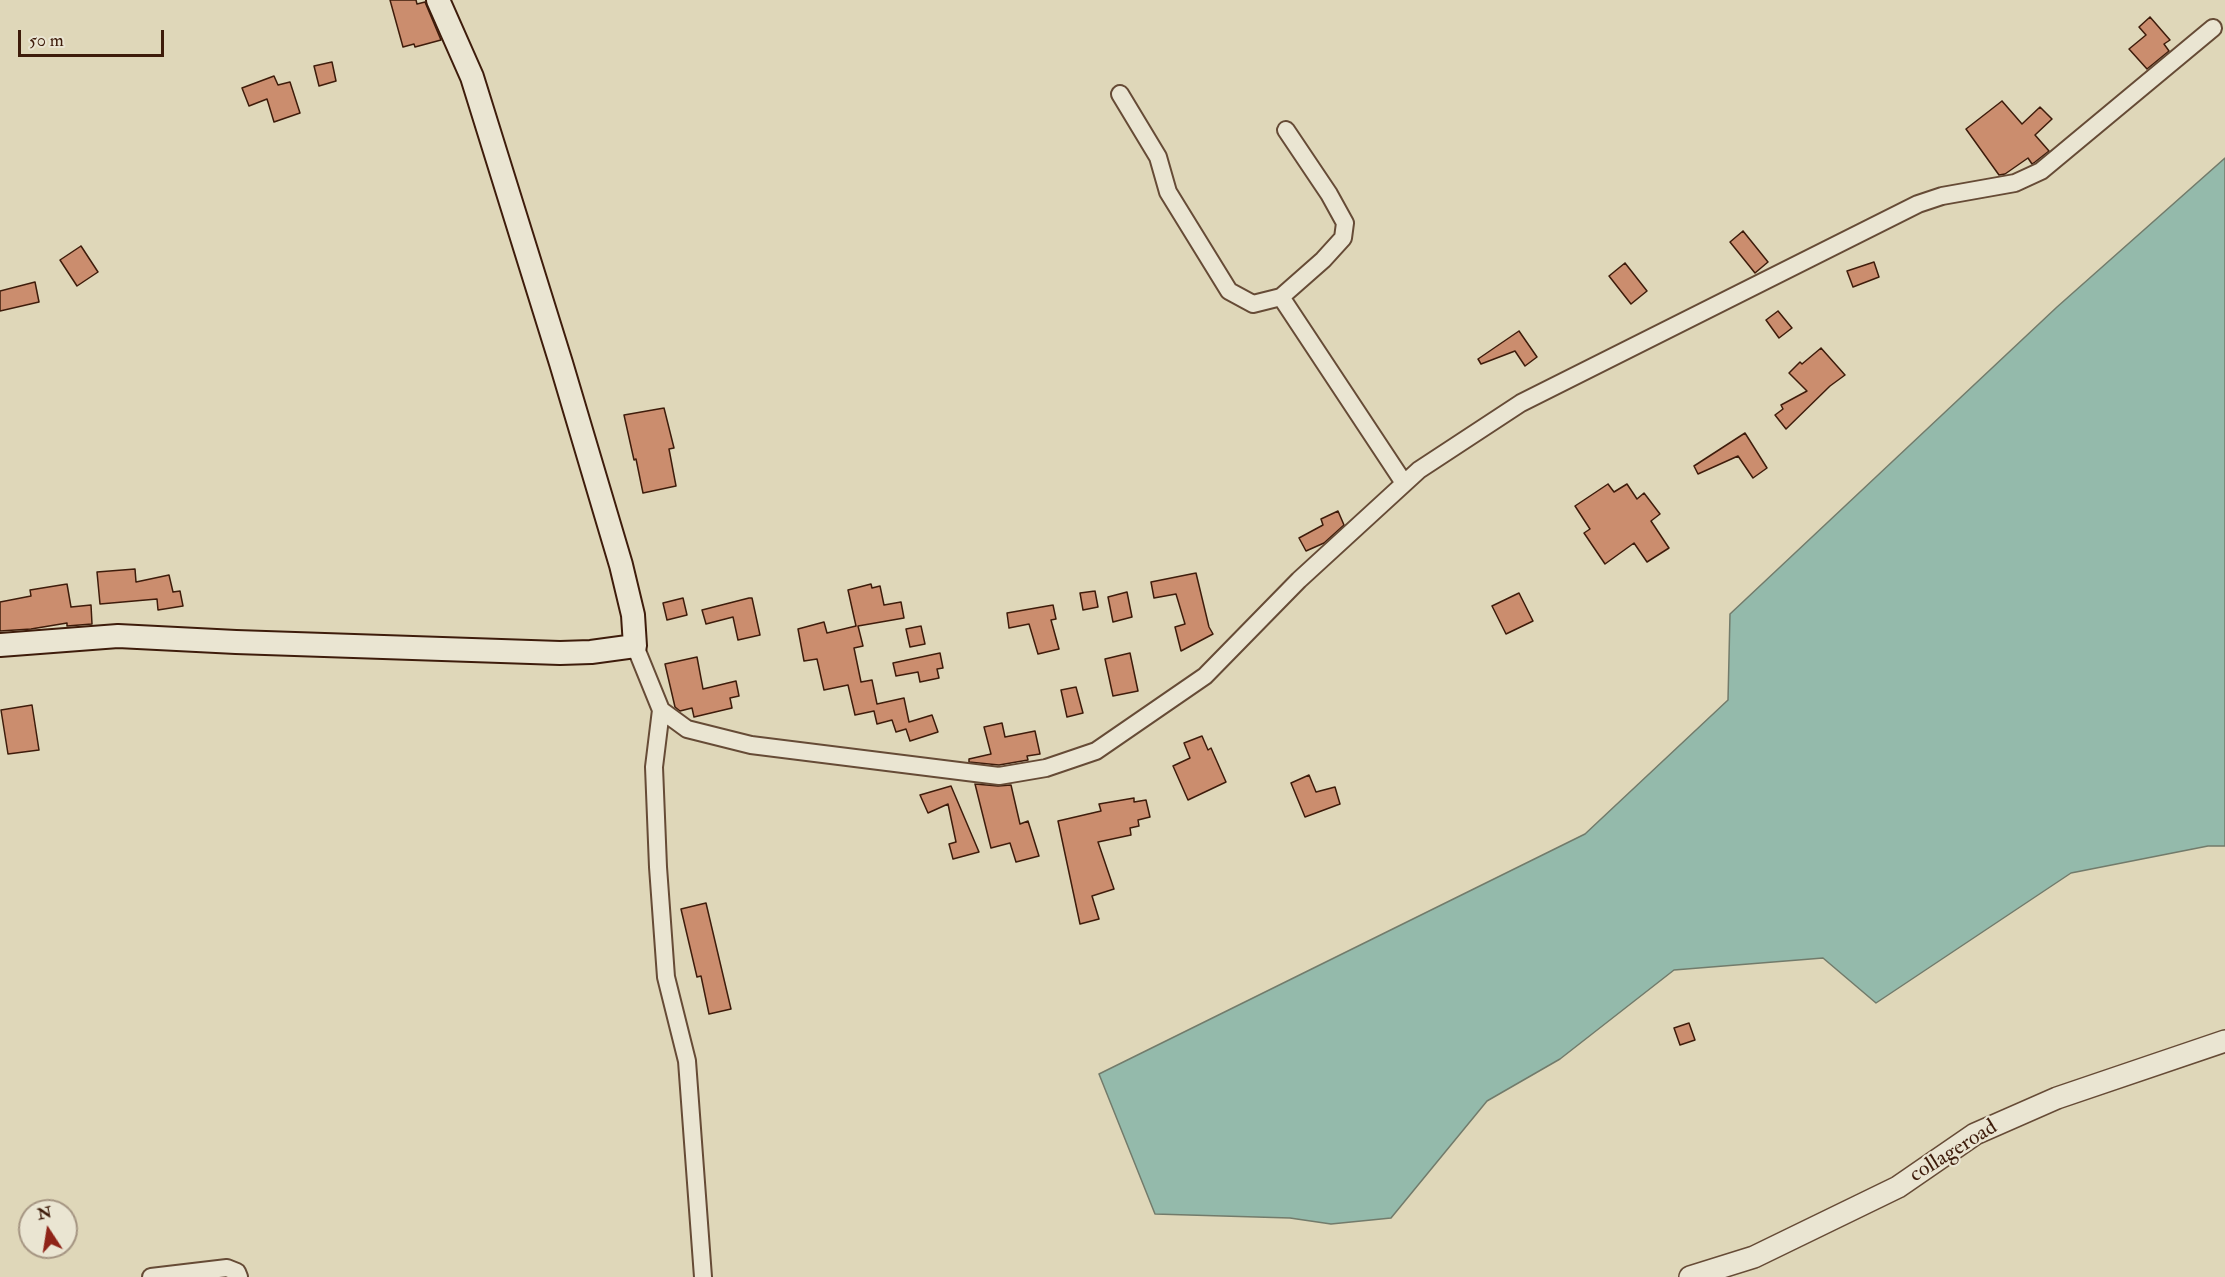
<!DOCTYPE html>
<html>
<head>
<meta charset="utf-8">
<style>
	body { margin:0 }
	#map { position:relative; width:2225px; height:1277px; overflow:hidden; background:#dfd7b9; font-family:"IM FELL Double Pica",serif }
	canvas { display:block }
	.north { position:absolute; left:18px; top:1199px; width:60px; height:60px; box-sizing:border-box; background:#eae5d2; border:2px solid #a59582; border-radius:50%; rotate:348deg; font-size:16px; font-weight:700; line-height:24px; text-align:center; color:#3e1c0b }
	.north::after { content:''; display:block; margin:auto; width:21px; height:27px; background:#8f2418; clip-path:polygon(50% 0,100% 100%,50% 72%,0 100%) }
	.scale { position:absolute; left:18px; top:30px; width:146px; height:27px; box-sizing:border-box; border:3px solid #3e1c0b; border-top:0; padding-left:8px; font-size:18px; line-height:21px; white-space:nowrap; color:#3e1c0b; -webkit-text-stroke:4px #eae5d2; paint-order:stroke }
</style>
</head>
<body>
<div id="map">
<canvas width="2225" height="1277"></canvas>
<div class="north">N</div>
<div class="scale">50 m</div>
</div>
<script>
const c = document.querySelector('canvas').getContext('2d');
c.lineJoin = 'round';
function fillPath(path, color) {
  c.fillStyle = color;
  c.fill(path, 'evenodd');
}
function toPath(rows) {
  const path = new Path2D();
  for (const r of rows) {
    path.moveTo(r[0], r[1]);
    for (let i = 2; i < r.length; i += 2) path.lineTo(r[i], r[i + 1]);
  }
  return path;
}
function trace(path, color, width, dash) {
  c.strokeStyle = color;
  c.lineWidth = width;
  c.lineCap = dash ? 'butt' : 'round';
  c.setLineDash(dash || []);
  c.stroke(path);
}
function write(font, color, halo, rows, align = 'center') {
  c.font = font + ' "IM FELL Double Pica",serif';
  c.lineWidth = 4.5;
  c.setLineDash([]);
  c.textBaseline = 'middle';
  c.strokeStyle = halo;
  c.fillStyle = color;
  for (const [text, x, y, turn = 0] of rows) {
    c.save();
    c.translate(x, y);
    c.rotate((+turn || 0) * Math.PI / 180);
    c.textAlign = isNaN(turn) ? turn : align;
    if (halo) c.strokeText(text, 0, 0);
    c.fillText(text, 0, 0);
    c.restore();
  }
}
const water = toPath([
	[2225,158,2225,846,2208,846,2071,873,1876,1003,1823,958,1674,970,1560,1059,1487,1101,1391,1218,1331,1224,1290,1218,1155,1214,1099,1074,1585,834,1728,700,1730,614,2057,307,2225,158]
]);
const building = toPath([
	[390,0,416,0,417,4,425,2,441,40,415,47,414,44,403,47,390,0],
	[2150,17,2170,40,2164,44,2169,51,2147,69,2129,49,2146,35,2139,27,2150,17],
	[332,62,336,81,319,86,314,66,332,62],
	[274,76,278,85,290,82,300,113,274,122,267,99,249,106,242,88,274,76],
	[2002,101,2022,124,2040,107,2052,119,2035,135,2049,151,2035,162,2032,164,2028,158,2005,174,1999,175,1966,129,2002,101],
	[1743,231,1768,262,1755,273,1730,242,1743,231],
	[81,246,98,272,77,286,60,260,81,246],
	[1874,262,1879,277,1853,287,1847,271,1874,262],
	[1625,263,1647,291,1631,304,1609,276,1625,263],
	[35,282,39,302,0,311,0,291,35,282],
	[1778,311,1792,328,1779,338,1766,320,1778,311],
	[1519,331,1537,357,1525,366,1515,351,1481,364,1478,359,1519,331],
	[1821,348,1845,375,1830,386,1786,429,1775,415,1783,409,1781,405,1807,391,1789,373,1800,362,1802,364,1821,348],
	[664,408,674,448,669,449,676,486,643,493,636,459,634,460,624,415,664,408],
	[1745,433,1767,468,1753,478,1738,456,1698,474,1694,466,1745,433],
	[1608,484,1614,492,1627,484,1637,499,1644,493,1660,514,1651,521,1669,548,1647,562,1634,543,1605,564,1584,533,1590,529,1575,506,1608,484],
	[1338,511,1344,525,1324,543,1306,551,1299,538,1323,525,1321,519,1338,511],
	[135,569,136,582,169,575,173,592,180,591,183,606,158,610,157,599,100,604,97,572,135,569],
	[1196,573,1209,627,1213,634,1181,651,1175,627,1185,624,1176,594,1154,598,1151,582,1196,573],
	[67,584,71,607,91,605,92,624,67,626,67,623,31,629,0,631,0,602,31,596,30,590,67,584],
	[871,584,872,588,880,586,884,605,901,602,904,618,858,626,863,646,854,648,861,682,872,680,877,704,904,698,909,722,932,715,938,732,910,741,906,729,896,732,892,720,877,724,874,711,855,715,848,685,824,690,817,659,804,661,798,629,824,622,827,633,856,626,848,590,871,584],
	[1095,591,1098,607,1083,610,1080,593,1095,591],
	[1127,592,1132,617,1113,622,1108,597,1127,592],
	[1519,593,1533,621,1506,634,1492,606,1519,593],
	[683,598,687,615,667,620,663,603,683,598],
	[749,598,752,598,760,635,738,640,733,617,706,624,702,610,749,598],
	[1053,605,1056,619,1051,620,1059,649,1038,654,1029,624,1009,628,1007,613,1053,605],
	[921,626,925,644,910,647,906,629,921,626],
	[940,653,943,668,937,669,939,678,920,682,918,672,896,676,893,663,940,653],
	[1130,653,1138,691,1113,696,1105,659,1130,653],
	[697,657,703,689,736,681,739,696,730,698,732,708,694,717,692,708,680,711,675,707,665,664,697,657],
	[1076,687,1083,713,1067,717,1061,690,1076,687],
	[32,705,39,750,8,754,1,710,32,705],
	[1002,723,1005,737,1035,731,1040,754,1027,756,1028,760,999,765,969,762,969,759,991,754,984,727,1002,723],
	[1202,736,1208,750,1211,748,1226,782,1188,800,1173,766,1190,758,1184,743,1202,736],
	[1309,775,1316,792,1335,787,1340,804,1305,817,1291,783,1309,775],
	[975,784,998,786,1011,785,1020,824,1028,821,1039,856,1016,862,1010,843,991,848,975,784],
	[951,786,979,852,953,859,949,844,956,842,948,804,928,813,920,795,951,786],
	[1134,798,1134,802,1146,800,1150,817,1138,820,1139,826,1130,828,1131,835,1098,842,1114,889,1092,896,1099,919,1080,924,1058,821,1101,811,1099,804,1134,798],
	[706,903,731,1009,709,1014,701,976,697,977,681,909,706,903],
	[1689,1023,1695,1040,1680,1045,1674,1028,1689,1023]
]);
const minor = toPath([
	[1120,94,1158,157,1168,192,1229,291,1253,304,1281,297],
	[1286,130,1329,194,1345,223,1343,238,1323,260,1281,297,1404,483],
	[635,646,661,710,687,729,751,745,999,776,1046,768,1096,751,1205,676,1299,580,1419,470,1521,403,1918,204,1942,196,2015,183,2041,171,2213,28],
	[661,710,654,767,658,867,666,977,687,1061,703,1277],
	[151,1277,227,1268,237,1272,239,1277]
]);
const tertiary = toPath([
	[1690,1277,1754,1257,1898,1187,1975,1134,2057,1098,2225,1041]
]);
const secondary = toPath([
	[0,645,118,636,236,642,560,653,591,652,635,646,633,615,621,565,561,363,472,77,438,0]
]);
const streetNames = [
	["collageroad",1954,1152,-32]
];
fillPath(water, '#94baab');
trace(water, '#727b6b', 1.5);
fillPath(building, '#cb8d6e');
trace(building, '#3e1c0b', 1.5);
trace(minor, '#664b36', 20);
trace(tertiary, '#664b36', 24);
trace(secondary, '#3e1c0b', 26);
trace(minor, '#eae5d2', 16);
trace(tertiary, '#eae5d2', 21);
trace(secondary, '#eae5d2', 22);
write('22px', '#3e1c0b', '#eae5d2', streetNames);
</script>
</body>
</html>
